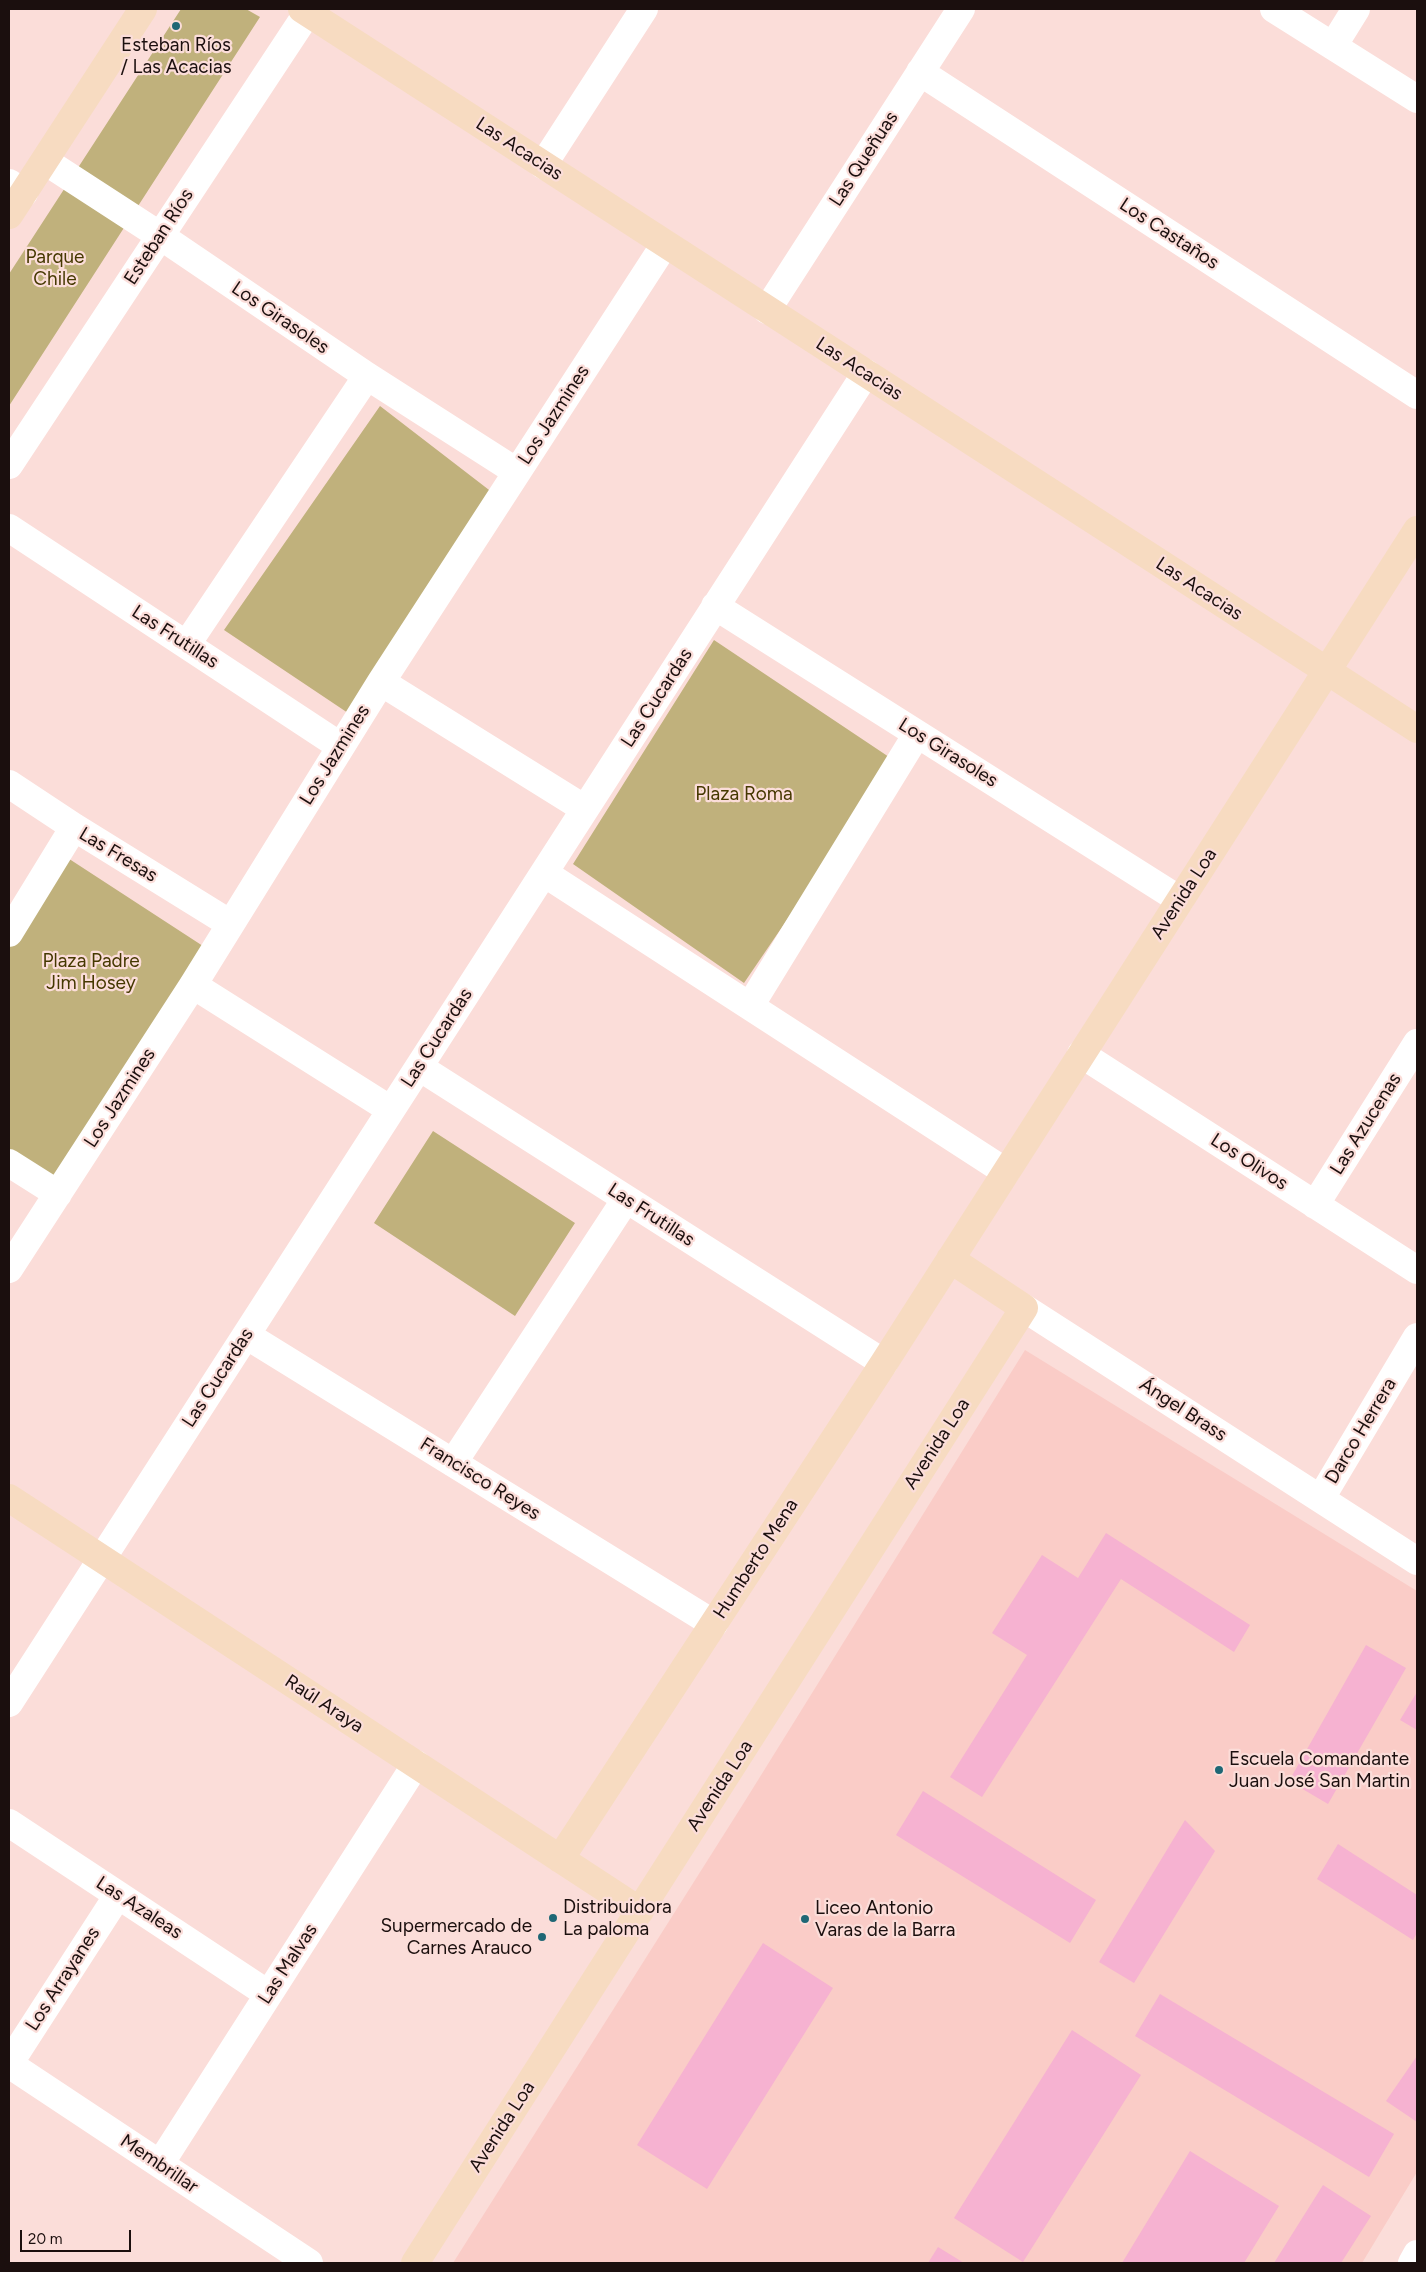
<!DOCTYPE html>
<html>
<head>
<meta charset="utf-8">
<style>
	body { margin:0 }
	#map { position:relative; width:1426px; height:2272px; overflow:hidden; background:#fbddd9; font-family:Figtree,sans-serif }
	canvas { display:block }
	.frame { position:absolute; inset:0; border:10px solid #1b0f0e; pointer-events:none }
	.scale { position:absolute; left:20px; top:2230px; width:111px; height:22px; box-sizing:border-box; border:2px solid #1b0f0e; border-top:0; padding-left:6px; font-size:15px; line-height:18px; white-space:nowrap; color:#1b0f0e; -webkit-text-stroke:4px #fbddd9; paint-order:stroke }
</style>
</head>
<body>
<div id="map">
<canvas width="1426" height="2272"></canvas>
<div class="frame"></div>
<div class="scale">20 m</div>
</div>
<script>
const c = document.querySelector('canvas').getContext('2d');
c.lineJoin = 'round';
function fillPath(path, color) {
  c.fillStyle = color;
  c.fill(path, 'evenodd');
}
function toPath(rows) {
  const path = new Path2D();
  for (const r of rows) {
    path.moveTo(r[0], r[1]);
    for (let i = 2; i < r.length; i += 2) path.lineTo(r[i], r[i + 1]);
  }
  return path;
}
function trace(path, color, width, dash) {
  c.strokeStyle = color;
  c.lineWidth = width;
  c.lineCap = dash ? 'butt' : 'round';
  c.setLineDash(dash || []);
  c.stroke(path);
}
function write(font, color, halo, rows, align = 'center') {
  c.font = font + ' Figtree,sans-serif';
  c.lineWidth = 4.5;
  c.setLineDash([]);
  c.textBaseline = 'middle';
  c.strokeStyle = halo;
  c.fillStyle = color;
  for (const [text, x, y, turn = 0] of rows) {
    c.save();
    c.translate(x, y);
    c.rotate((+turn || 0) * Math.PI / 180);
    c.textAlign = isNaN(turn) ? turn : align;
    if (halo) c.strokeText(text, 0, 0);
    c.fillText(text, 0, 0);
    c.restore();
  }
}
const built = toPath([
	[1025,1350,1417,1591,1417,2172,1362,2263,453,2263,745,1801]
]);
const green = toPath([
	[181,9,246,9,260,17,9,406,9,274],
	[380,406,493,493,348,713,224,630],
	[714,640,895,761,744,983,573,864],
	[57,851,206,948,52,1186,9,1158,9,926],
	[433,1131,575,1223,515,1316,374,1223]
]);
const building = toPath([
	[1106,1533,1250,1625,1234,1652,1121,1579,982,1797,950,1777,1027,1655,992,1633,1042,1555,1078,1578],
	[1366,1645,1406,1668,1328,1804,1289,1781],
	[1417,1692,1417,1730,1400,1720],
	[923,1791,1096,1900,1070,1943,896,1835],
	[1185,1820,1215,1851,1134,1983,1099,1962],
	[1338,1844,1417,1895,1417,1933,1413,1940,1317,1879],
	[763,1943,833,1988,707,2189,637,2145],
	[1160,1994,1394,2134,1369,2177,1135,2036],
	[1072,2030,1141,2075,1023,2262,954,2218],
	[1417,2056,1417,2122,1386,2101],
	[1190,2151,1279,2206,1244,2263,1122,2263],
	[1323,2185,1371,2216,1341,2263,1274,2263],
	[938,2247,964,2263,928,2263]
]);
const street = toPath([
	[1274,9,1417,99],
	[1333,46,1356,9],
	[920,72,1417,395],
	[45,161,159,235,367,376,517,472],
	[543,165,644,9],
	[9,183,24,193],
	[767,310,961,9],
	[9,465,310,9],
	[9,528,340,746],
	[715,606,1180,900],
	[187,644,367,376],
	[381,682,585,809],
	[9,784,74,827,229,923],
	[544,873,1006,1172],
	[9,933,74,827],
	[193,985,391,1110],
	[750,1006,917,734],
	[1081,1054,1417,1270],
	[419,1067,884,1363],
	[9,1163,58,1194],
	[1315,1205,1417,1043],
	[9,1269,193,985,381,682,665,244],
	[1024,1308,1417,1561],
	[246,1335,714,1624],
	[453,1463,626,1199],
	[1321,1498,1417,1337],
	[9,1703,866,373],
	[9,1823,268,1994],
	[9,2064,309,2263],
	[9,2064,118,1895],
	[160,2164,416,1764],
	[1412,2263,1417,2254]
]);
const secondary = toPath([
	[302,9,1417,729],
	[9,215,143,9],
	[9,1498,640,1911],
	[560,1859,884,1363,1417,530],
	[415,2263,1024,1308,950,1259]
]);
const markers = [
	[176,26,5,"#1f6775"],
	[1219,1770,5,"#1f6775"],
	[553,1918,5,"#1f6775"],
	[805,1919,5,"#1f6775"],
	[542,1937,5,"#1f6775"]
];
const poiNames = [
	["Esteban Ríos",176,45,"center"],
	["/ Las Acacias",176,67,"center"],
	["Escuela Comandante",1229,1759],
	["Juan José San Martin",1229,1781],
	["Distribuidora",563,1907],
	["La paloma",563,1929],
	["Liceo Antonio",815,1908],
	["Varas de la Barra",815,1930],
	["Supermercado de",532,1926,"right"],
	["Carnes Arauco",532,1948,"right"]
];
const streetNames = [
	["Las Acacias",519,149,33],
	["Las Queñuas",864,159,-57],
	["Los Castaños",1169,234,33],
	["Esteban Ríos",159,237,-57],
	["Los Girasoles",280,318,34],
	["Las Acacias",859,369,33],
	["Los Jazmines",554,415,-57],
	["Las Acacias",1199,589,33],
	["Las Frutillas",175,637,33],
	["Las Cucardas",657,698,-57],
	["Los Girasoles",948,753,32],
	["Los Jazmines",335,755,-58],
	["Las Fresas",118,855,31],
	["Avenida Loa",1184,894,-57],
	["Las Cucardas",437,1038,-57],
	["Los Jazmines",120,1098,-57],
	["Las Azucenas",1366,1124,-58],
	["Los Olivos",1249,1162,33],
	["Las Frutillas",651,1215,33],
	["Las Cucardas",218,1378,-57],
	["Ángel Brass",1183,1410,33],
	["Darco Herrera",1361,1431,-59],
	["Avenida Loa",937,1444,-57],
	["Francisco Reyes",480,1479,32],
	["Humberto Mena",756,1559,-57],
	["Raúl Araya",324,1704,33],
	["Avenida Loa",720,1786,-57],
	["Las Azaleas",139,1908,33],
	["Las Malvas",288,1964,-57],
	["Los Arrayanes",63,1979,-57],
	["Avenida Loa",502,2127,-57],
	["Membrillar",159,2164,34]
];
const parkNames = [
	["Parque",55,257],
	["Chile",55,279],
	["Plaza Roma",744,794],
	["Plaza Padre",91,961],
	["Jim Hosey",91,983]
];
fillPath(built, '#faccc7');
fillPath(green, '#c0b17c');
fillPath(building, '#f6b2d1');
trace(street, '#fff', 28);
trace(secondary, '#f7dbc1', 28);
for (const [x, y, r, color] of markers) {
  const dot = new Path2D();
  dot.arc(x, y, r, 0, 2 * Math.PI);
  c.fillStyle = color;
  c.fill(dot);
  trace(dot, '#fbddd9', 2);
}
write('19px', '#1b0f0e', '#fbddd9', poiNames, 'left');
write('19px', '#1b0f0e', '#fbddd9', streetNames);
write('19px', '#453800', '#fbddd9', parkNames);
</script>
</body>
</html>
